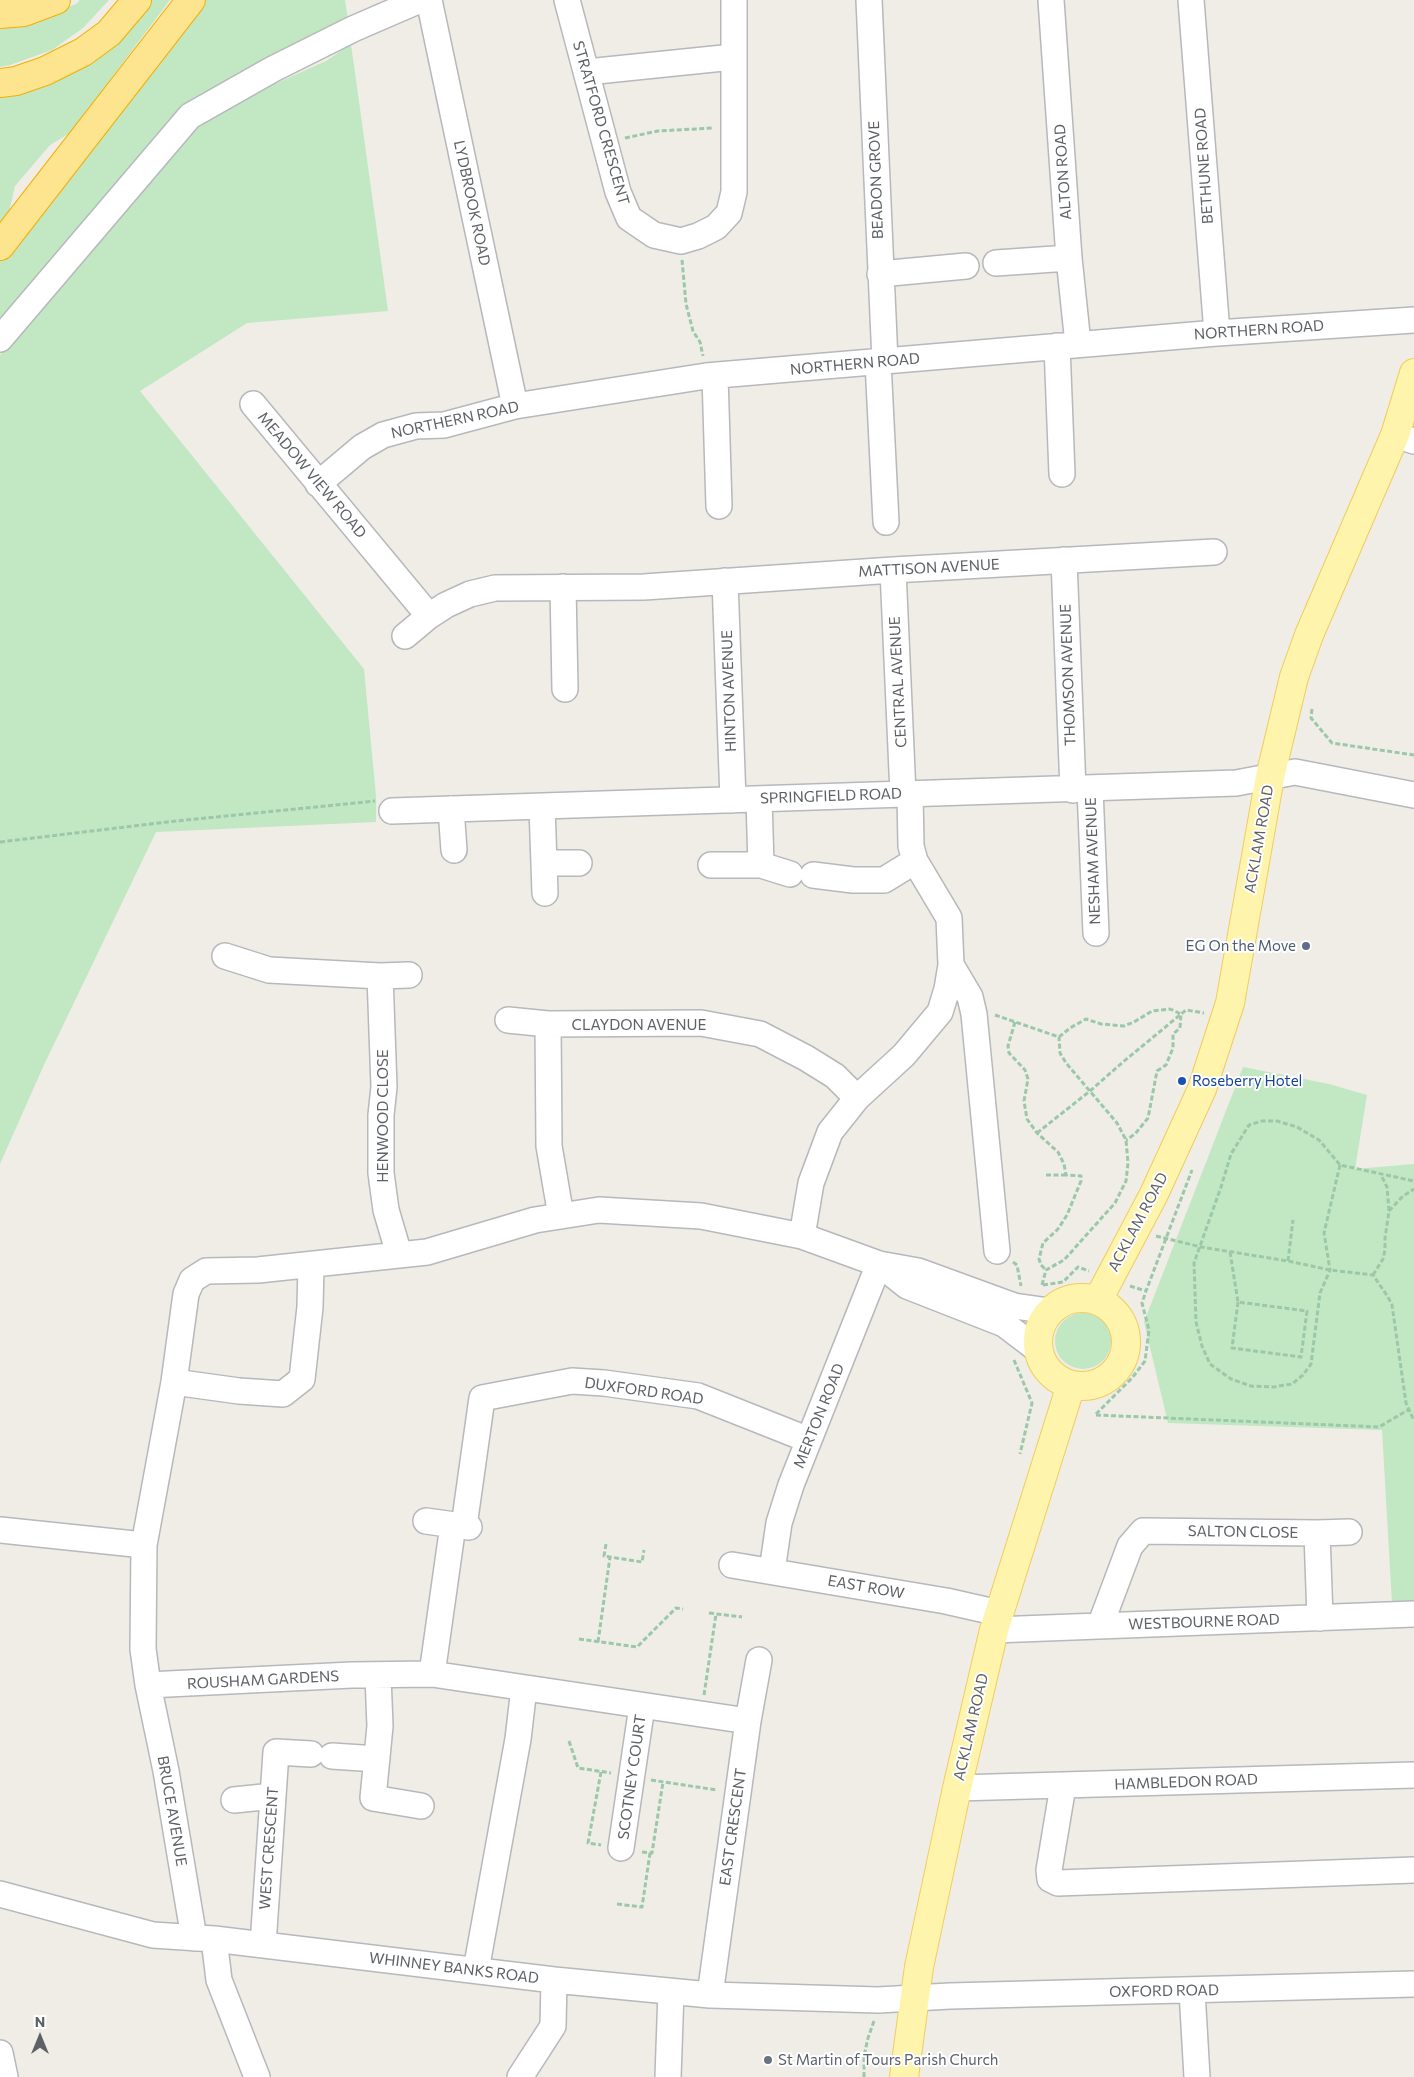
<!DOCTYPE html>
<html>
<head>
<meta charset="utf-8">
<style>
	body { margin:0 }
	#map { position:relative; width:1414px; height:2077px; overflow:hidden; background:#efede5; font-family:Commissioner,sans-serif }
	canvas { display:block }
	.north { position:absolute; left:15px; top:2012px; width:50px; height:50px; -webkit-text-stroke:4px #fff; paint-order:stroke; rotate:0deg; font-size:14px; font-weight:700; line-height:20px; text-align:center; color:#5d6166 }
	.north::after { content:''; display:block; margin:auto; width:18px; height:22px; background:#5d6166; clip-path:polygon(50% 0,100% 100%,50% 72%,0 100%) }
</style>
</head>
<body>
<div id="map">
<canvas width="1414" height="2077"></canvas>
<div class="north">N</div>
</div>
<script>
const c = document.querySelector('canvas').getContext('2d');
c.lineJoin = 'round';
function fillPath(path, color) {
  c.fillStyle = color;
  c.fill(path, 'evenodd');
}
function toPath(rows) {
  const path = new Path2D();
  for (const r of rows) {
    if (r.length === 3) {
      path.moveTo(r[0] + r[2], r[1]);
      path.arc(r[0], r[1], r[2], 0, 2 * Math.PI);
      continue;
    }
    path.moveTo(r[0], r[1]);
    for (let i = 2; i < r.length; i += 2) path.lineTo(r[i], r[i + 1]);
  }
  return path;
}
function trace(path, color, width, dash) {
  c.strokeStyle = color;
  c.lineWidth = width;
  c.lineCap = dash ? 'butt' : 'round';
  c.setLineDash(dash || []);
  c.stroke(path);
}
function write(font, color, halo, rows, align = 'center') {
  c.font = font + ' Commissioner,sans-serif';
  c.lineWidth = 4;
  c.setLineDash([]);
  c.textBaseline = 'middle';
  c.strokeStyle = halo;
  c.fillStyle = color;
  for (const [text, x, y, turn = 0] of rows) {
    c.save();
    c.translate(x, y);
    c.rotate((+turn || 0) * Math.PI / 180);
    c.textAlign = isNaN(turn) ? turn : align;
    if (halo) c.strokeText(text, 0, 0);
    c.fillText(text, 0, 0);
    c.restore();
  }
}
const green = toPath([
	[80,0,109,0,83,28,52,50,10,65,0,67,0,26,29,23,76,4],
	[146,0,170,0,70,133,50,145,15,186,9,212,0,224,0,94],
	[203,0,345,0,349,27,202,93,169,119,0,328,0,258],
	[351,44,388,311,247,323,140,391,364,669,376,796,376,822,156,832,43,1067,0,1164,0,355,180,135,210,113,326,61],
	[1243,1067,1329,1084,1367,1095,1355,1169,1414,1164,1414,1602,1392,1603,1382,1430,1168,1423,1144,1322],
	[1083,1341,28]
]);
const path = toPath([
	[625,138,658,131,713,128],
	[682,260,686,304,693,331,700,342,703,356],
	[1312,709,1311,718,1332,743,1414,755],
	[0,842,167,822,375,801],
	[995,1015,1059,1037],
	[1015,1022,1008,1046,1009,1053,1025,1070,1028,1079,1024,1101,1027,1119,1037,1133,1058,1152,1064,1164,1066,1175,1081,1176,1081,1181,1067,1215,1058,1229,1043,1243,1039,1259,1041,1265,1046,1270],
	[1059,1037,1070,1028,1086,1019,1101,1024,1124,1026,1134,1022,1152,1011,1170,1009,1181,1014,1180,1028,1173,1034,1173,1048,1166,1065,1157,1071,1148,1118,1135,1134,1126,1140],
	[1037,1133,1090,1091,1123,1062,1186,1010,1204,1013],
	[1340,1165,1324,1233,1330,1270,1320,1293,1311,1364,1303,1375,1292,1384,1273,1387,1251,1386,1231,1379,1210,1364,1202,1346,1196,1322,1194,1263,1221,1187,1231,1154,1249,1125,1262,1121,1277,1121,1297,1127,1319,1140,1340,1165,1414,1181],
	[1046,1175,1066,1175],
	[1389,1211,1403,1196,1414,1189],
	[1156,1236,1201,1247,1288,1261,1330,1270,1373,1275,1388,1297,1392,1305,1406,1403,1414,1421],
	[1230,1252,1238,1302,1307,1311,1301,1357,1232,1348,1238,1302],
	[1288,1261,1293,1220],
	[1013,1262,1017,1265,1021,1286],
	[1373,1275,1383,1259,1385,1250,1385,1238,1389,1211,1387,1187,1381,1175],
	[1042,1285,1046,1270,1064,1260,1115,1203,1126,1181,1128,1163,1126,1140,1117,1123,1066,1063,1060,1053,1059,1037],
	[1043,1285,1063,1282,1078,1267,1089,1271],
	[1130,1286,1146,1291,1192,1170],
	[1014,1360,1032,1403,1020,1454],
	[1096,1414,1132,1378,1145,1361,1149,1330,1142,1303,1146,1291],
	[1096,1415,1379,1427,1408,1410],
	[606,1544,604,1556,610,1557],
	[709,1613,742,1617],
	[579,1639,637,1647,676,1608,683,1609],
	[598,1642,610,1557,642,1562,644,1550],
	[704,1695,716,1614],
	[569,1741,578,1768,611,1773],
	[601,1772,588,1843,601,1845],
	[651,1780,717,1790],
	[642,1852,652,1853,663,1782],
	[617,1904,642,1907,650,1853],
	[864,2077,864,2056,868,2038,874,2021]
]);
const minor = toPath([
	[429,0,515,406],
	[567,0,618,192,629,218,654,235,681,241,698,236,716,227,729,213,734,192,734,0],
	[869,0,885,361],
	[1051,0,1069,258,1078,344],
	[1191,0,1217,333],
	[587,72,733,57],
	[996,263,1069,258],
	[880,274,966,266],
	[0,339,190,116,273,69,353,29,420,0],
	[1057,346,1062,474],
	[878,362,886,522],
	[715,376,719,506],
	[253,404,429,616],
	[1395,435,1414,441],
	[318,484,362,447,383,435,416,426,444,425,515,406,706,376,1217,333,1414,320],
	[1064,560,1073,790],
	[893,570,903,794],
	[725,581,733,800],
	[563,587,565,689],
	[405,636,429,616,446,605,470,594,495,588,644,587,893,570,1214,552],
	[1090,789,1096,933],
	[542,807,545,893],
	[451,809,454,850],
	[392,811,1236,783,1295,772,1414,795],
	[544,863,579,863],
	[711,865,761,865,759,799],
	[761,865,790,874],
	[813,875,853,880,884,880,915,861],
	[225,956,269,970,380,976,409,975],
	[951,965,970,997,974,1014,997,1251],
	[380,976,384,1087,381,1115,381,1173,386,1210,399,1254],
	[508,1020,548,1024,701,1023,760,1034,806,1058,835,1076,857,1098],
	[548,1024,549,1146,561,1216],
	[802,1236,811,1183,830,1132,857,1098,904,1055,940,1012,947,989,951,965,949,918,915,861,911,846,910,794],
	[883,1267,907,1286,1004,1324,1037,1349],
	[174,1382,239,1391,283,1394,302,1379,310,1307,311,1265],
	[426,1521,469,1527],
	[464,1526,482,1398,572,1381,604,1383,698,1396,809,1440],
	[0,1530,144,1545],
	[1317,1533,1349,1532],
	[732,1565,946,1601,999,1613],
	[772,1571,779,1523,791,1485,879,1264],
	[1100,1626,1130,1546,1143,1531,1317,1533,1320,1618],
	[994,1630,1414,1614],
	[432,1674,453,1525],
	[378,1676,380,1726,373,1798,421,1806],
	[148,1685,352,1675,432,1674,748,1721],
	[332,1756,377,1759],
	[1063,1786,1049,1870,1050,1879,1058,1883,1414,1870],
	[957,1788,1414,1775],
	[234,1800,273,1796],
	[621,1848,642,1706],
	[0,1894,153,1935,214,1939,554,1980,710,1995,878,2000,950,1996,1414,1984],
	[194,1938,166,1771,148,1685,143,1649,144,1545,174,1382,186,1294,192,1280,206,1271,258,1270,427,1252,535,1220,599,1210,701,1216,802,1236,879,1264,918,1271,1014,1306,1049,1311],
	[214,1939,219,1980,257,2077],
	[263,1945,276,1752,311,1754],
	[476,1970,518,1739,524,1688],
	[1192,1991,1197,2077],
	[710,1995,748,1721,759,1660],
	[0,2053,5,2077],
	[520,2077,553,2026,554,1980],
	[668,2077,671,1992]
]);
const major = toPath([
	[1082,1342,44],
	[1098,1300,1154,1194,1202,1089,1230,1003,1270,777,1294,677,1309,635,1395,435,1414,373],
	[904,2077,919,1967,957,1788,994,1630,1071,1385]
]);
const highway = toPath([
	[0,14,24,12,56,0],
	[0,83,16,81,45,71,83,52,109,33,137,0],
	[0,246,191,0]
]);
const markers = [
	[1306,946,5,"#5c6f8a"],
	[1182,1081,5,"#1a4fb4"],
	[768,2060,5,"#6b7280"]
];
const streetNames = [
	["STRATFORD CRESCENT",601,123,74],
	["BETHUNE ROAD",1204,166,-94],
	["ALTON ROAD",1063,172,-94],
	["BEADON GROVE",876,180,-92],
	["LYDBROOK ROAD",472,203,78],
	["NORTHERN ROAD",1259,330,-4],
	["NORTHERN ROAD",855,364,-5],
	["NORTHERN ROAD",455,420,-12],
	["MEADOW VIEW ROAD",312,475,50],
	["MATTISON AVENUE",929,568,-3],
	["THOMSON AVENUE",1068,675,-92],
	["CENTRAL AVENUE",898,682,-93],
	["HINTON AVENUE",729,691,-92],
	["SPRINGFIELD ROAD",831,796,-2],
	["ACKLAM ROAD",1259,839,-80],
	["NESHAM AVENUE",1093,861,-92],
	["CLAYDON AVENUE",639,1025],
	["HENWOOD CLOSE",383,1116,-90],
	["ACKLAM ROAD",1138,1222,-62],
	["DUXFORD ROAD",644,1391,8],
	["MERTON ROAD",819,1416,-68],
	["SALTON CLOSE",1243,1532,1],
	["EAST ROW",866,1587,10],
	["WESTBOURNE ROAD",1204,1622,-2],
	["ROUSHAM GARDENS",263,1680,-3],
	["ACKLAM ROAD",971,1727,-77],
	["SCOTNEY COURT",632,1777,-82],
	["HAMBLEDON ROAD",1186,1782,-2],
	["BRUCE AVENUE",172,1811,80],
	["EAST CRESCENT",733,1827,-82],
	["WEST CRESCENT",269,1848,-86],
	["WHINNEY BANKS ROAD",454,1968,7],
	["OXFORD ROAD",1164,1991,-1]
];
const serviceNames = [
	["EG On the Move",1296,946]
];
const transitNames = [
	["Roseberry Hotel",1192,1081]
];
const worshipNames = [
	["St Martin of Tours Parish Church",778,2060]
];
fillPath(green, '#c2e7c3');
trace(minor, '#b6b8bc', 28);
trace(major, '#f1cc5c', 30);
trace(highway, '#f4af01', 30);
trace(path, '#9bc8a9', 3, [5, 2.5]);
trace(minor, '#fff', 25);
trace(major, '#fff4ab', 28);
trace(highway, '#fde48f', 28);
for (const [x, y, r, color] of markers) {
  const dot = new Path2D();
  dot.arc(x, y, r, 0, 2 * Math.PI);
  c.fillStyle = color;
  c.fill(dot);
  trace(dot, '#fff', 2);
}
write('15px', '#5d6166', '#fff', streetNames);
write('15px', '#4e5e75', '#fff', serviceNames, 'right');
write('15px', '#164399', '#fff', transitNames, 'left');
write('15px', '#5b616d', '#fff', worshipNames, 'left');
</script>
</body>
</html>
